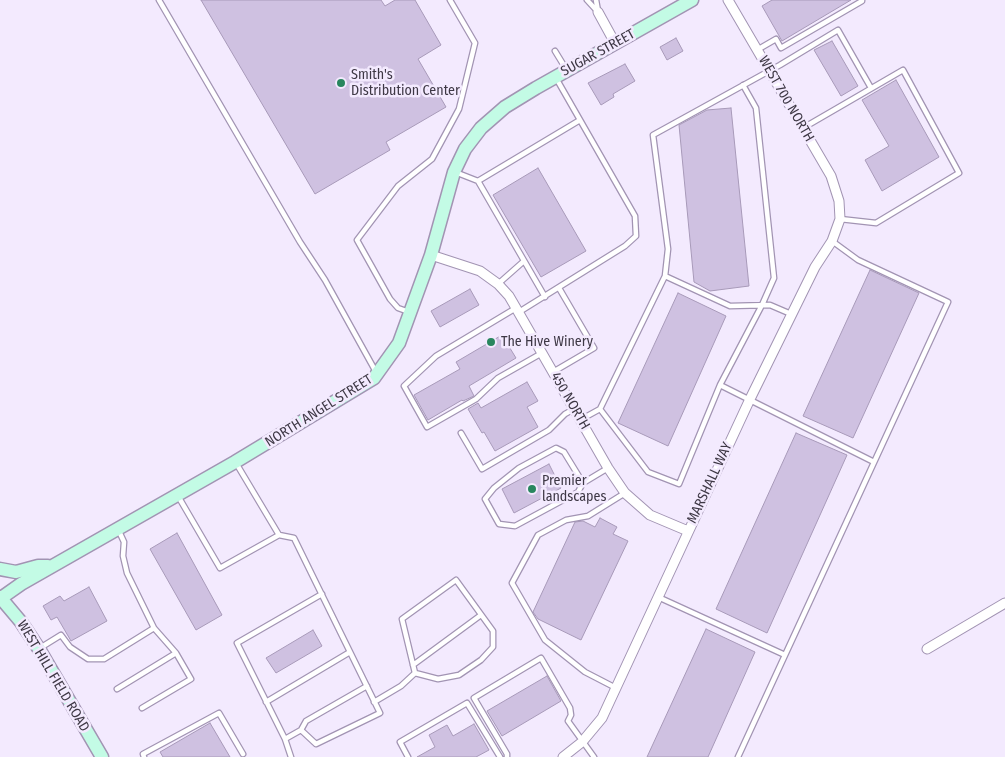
<!DOCTYPE html>
<html>
<head>
<meta charset="utf-8">
<style>
	body { margin:0 }
	canvas { display:block; background:#f3eafe }
</style>
</head>
<body>
<canvas width="1005" height="757"></canvas>
<script>
const c = document.querySelector('canvas').getContext('2d');
c.lineJoin = 'round';
function fillPath(path, color) {
  c.fillStyle = color;
  c.fill(path, 'evenodd');
}
function toPath(rows) {
  const path = new Path2D();
  for (const r of rows) {
    path.moveTo(r[0], r[1]);
    for (let i = 2; i < r.length; i += 2) path.lineTo(r[i], r[i + 1]);
  }
  return path;
}
function trace(path, color, width, dash) {
  c.strokeStyle = color;
  c.lineWidth = width;
  c.lineCap = dash ? 'butt' : 'round';
  c.setLineDash(dash || []);
  c.stroke(path);
}
function write(font, color, halo, rows, align = 'center') {
  c.font = font + ' "Fira Sans Condensed",sans-serif';
  c.lineWidth = 5;
  c.setLineDash([]);
  c.textBaseline = 'middle';
  c.strokeStyle = halo;
  c.fillStyle = color;
  for (const [text, x, y, turn = 0] of rows) {
    c.save();
    c.translate(x, y);
    c.rotate((+turn || 0) * Math.PI / 180);
    c.textAlign = isNaN(turn) ? turn : align;
    if (halo) c.strokeText(text, 0, 0);
    c.fillText(text, 0, 0);
    c.restore();
  }
}
const building = toPath([
	[201,0,381,0,385,6,395,0,415,0,441,45,418,59,446,107,386,142,390,150,315,194,201,0],
	[772,0,851,0,782,41,762,6,772,0],
	[676,38,683,51,667,60,660,47,676,38],
	[832,41,858,86,841,96,814,50,832,41],
	[625,64,635,81,613,94,614,97,601,105,588,83,625,64],
	[896,80,939,157,882,191,865,160,889,146,862,100,896,80],
	[731,108,749,286,710,291,694,282,679,125,707,110,731,108],
	[538,168,586,251,541,277,493,195,538,168],
	[870,270,919,293,853,438,803,416,870,270],
	[470,289,479,305,440,327,431,311,470,289],
	[678,293,726,316,668,446,618,423,678,293],
	[502,335,516,358,469,386,474,396,463,401,462,400,428,420,414,395,460,369,456,362,502,335],
	[527,382,538,401,527,407,538,427,495,451,484,432,482,433,468,409,478,403,481,408,527,382],
	[796,433,847,455,767,633,716,609,796,433],
	[549,464,561,488,514,513,502,489,549,464],
	[600,518,617,527,613,534,628,541,581,640,538,619,533,612,575,522,583,521,595,527,600,518],
	[177,533,222,615,196,630,150,549,177,533],
	[89,587,107,621,71,641,57,617,51,620,43,606,60,596,64,601,89,587],
	[706,629,755,652,708,757,647,757,706,629],
	[313,630,322,646,276,673,266,658,313,630],
	[547,676,561,701,502,736,487,711,547,676],
	[210,723,230,757,163,757,160,752,210,723],
	[474,724,489,750,476,757,417,757,435,747,429,735,447,725,453,736,474,724]
]);
const lane = toPath([
	[159,0,300,242,325,280,376,372],
	[587,0,598,12],
	[596,0,598,11],
	[757,50,776,39,781,48,862,1,862,0],
	[555,51,566,69],
	[803,128,903,70,959,173,876,223,840,219],
	[455,172,478,181,545,297],
	[478,181,580,120],
	[665,276,730,306,770,305,791,314],
	[498,284,524,261],
	[516,308,436,356,404,386,427,427,476,399,498,378,542,353],
	[409,312,398,308,390,299,357,240,398,186,432,159,459,109,475,43,450,0],
	[519,312,625,246,636,236,635,216,556,78],
	[553,372,594,348,559,288],
	[720,385,874,462],
	[600,409,648,472,679,484,720,385,762,305,774,278,756,108,743,85],
	[580,420,600,409,665,276,668,249,653,135,780,65,838,30,871,88],
	[461,433,482,469,549,430,565,414,574,409],
	[583,483,564,452,556,448,519,468,494,488,485,499,499,524,515,526,578,492,583,483,608,468],
	[178,496,220,568,279,535,236,463],
	[118,529,124,542,123,556,127,573,154,628,176,653,191,679,142,708],
	[279,535,294,538,380,713,316,744,301,730,285,739],
	[658,597,785,655],
	[40,648,61,635,70,647,88,659,104,659,154,628],
	[413,665,481,615],
	[616,688,585,672,545,640,512,583,538,535,566,520,588,516,625,493],
	[117,689,176,653],
	[266,702,350,652],
	[374,702,401,686,415,673,402,619,456,580,493,631,493,647,481,660,459,675,438,679,415,673],
	[301,730,306,721,367,686],
	[144,757,143,754,219,713,243,754],
	[291,757,285,739,237,643,322,594],
	[408,757,400,742,467,703,500,757],
	[507,757,507,754,474,698,541,658,570,708,571,715,568,721,594,757],
	[738,757,948,302,858,260,832,241]
]);
const street = toPath([
	[598,12,615,43],
	[431,255,480,271,498,284,509,296,516,308,608,468,625,493,650,515,688,531],
	[927,649,1005,603],
	[563,757,582,742,602,718,750,399,815,267,832,241,840,219,839,201,831,176,728,0]
]);
const secondary = toPath([
	[0,569,16,572,38,566,48,566],
	[0,597,21,622,39,649,102,757],
	[1,598,21,584,235,462,374,378,399,343,431,255,454,172,465,149,481,128,505,107,536,88,692,0]
]);
const markers = [
	[341,83,5,"#28865e"],
	[491,342,5,"#28865e"],
	[532,489,5,"#28865e"]
];
const streetNames = [
	["SUGAR STREET",598,53,-29],
	["WEST 700 NORTH",786,99,60],
	["450 NORTH",570,401,60],
	["NORTH ANGEL STREET",319,411,-32],
	["MARSHALL WAY",710,483,-65],
	["WEST HILL FIELD ROAD",53,676,59]
];
const poiNames = [
	["Smith's",351,75],
	["Distribution Center",351,91],
	["The Hive Winery",501,342],
	["Premier",542,481],
	["landscapes",542,497]
];
fillPath(building, '#cfc1e1');
trace(building, '#a89ab9', 1);
trace(lane, '#a294b3', 7);
trace(street, '#a294b3', 11);
trace(secondary, '#a294b3', 15);
trace(lane, '#fff', 4.5);
trace(street, '#fff', 9);
trace(secondary, '#c3fbe5', 12);
for (const [x, y, r, color] of markers) {
  const dot = new Path2D();
  dot.arc(x, y, r, 0, 2 * Math.PI);
  c.fillStyle = color;
  c.fill(dot);
  trace(dot, '#f3eafe', 2);
}
write('14px', '#3e3845', '#f3eafe', streetNames);
write('14px', '#3e3845', '#f3eafe', poiNames, 'left');
</script>
</body>
</html>
